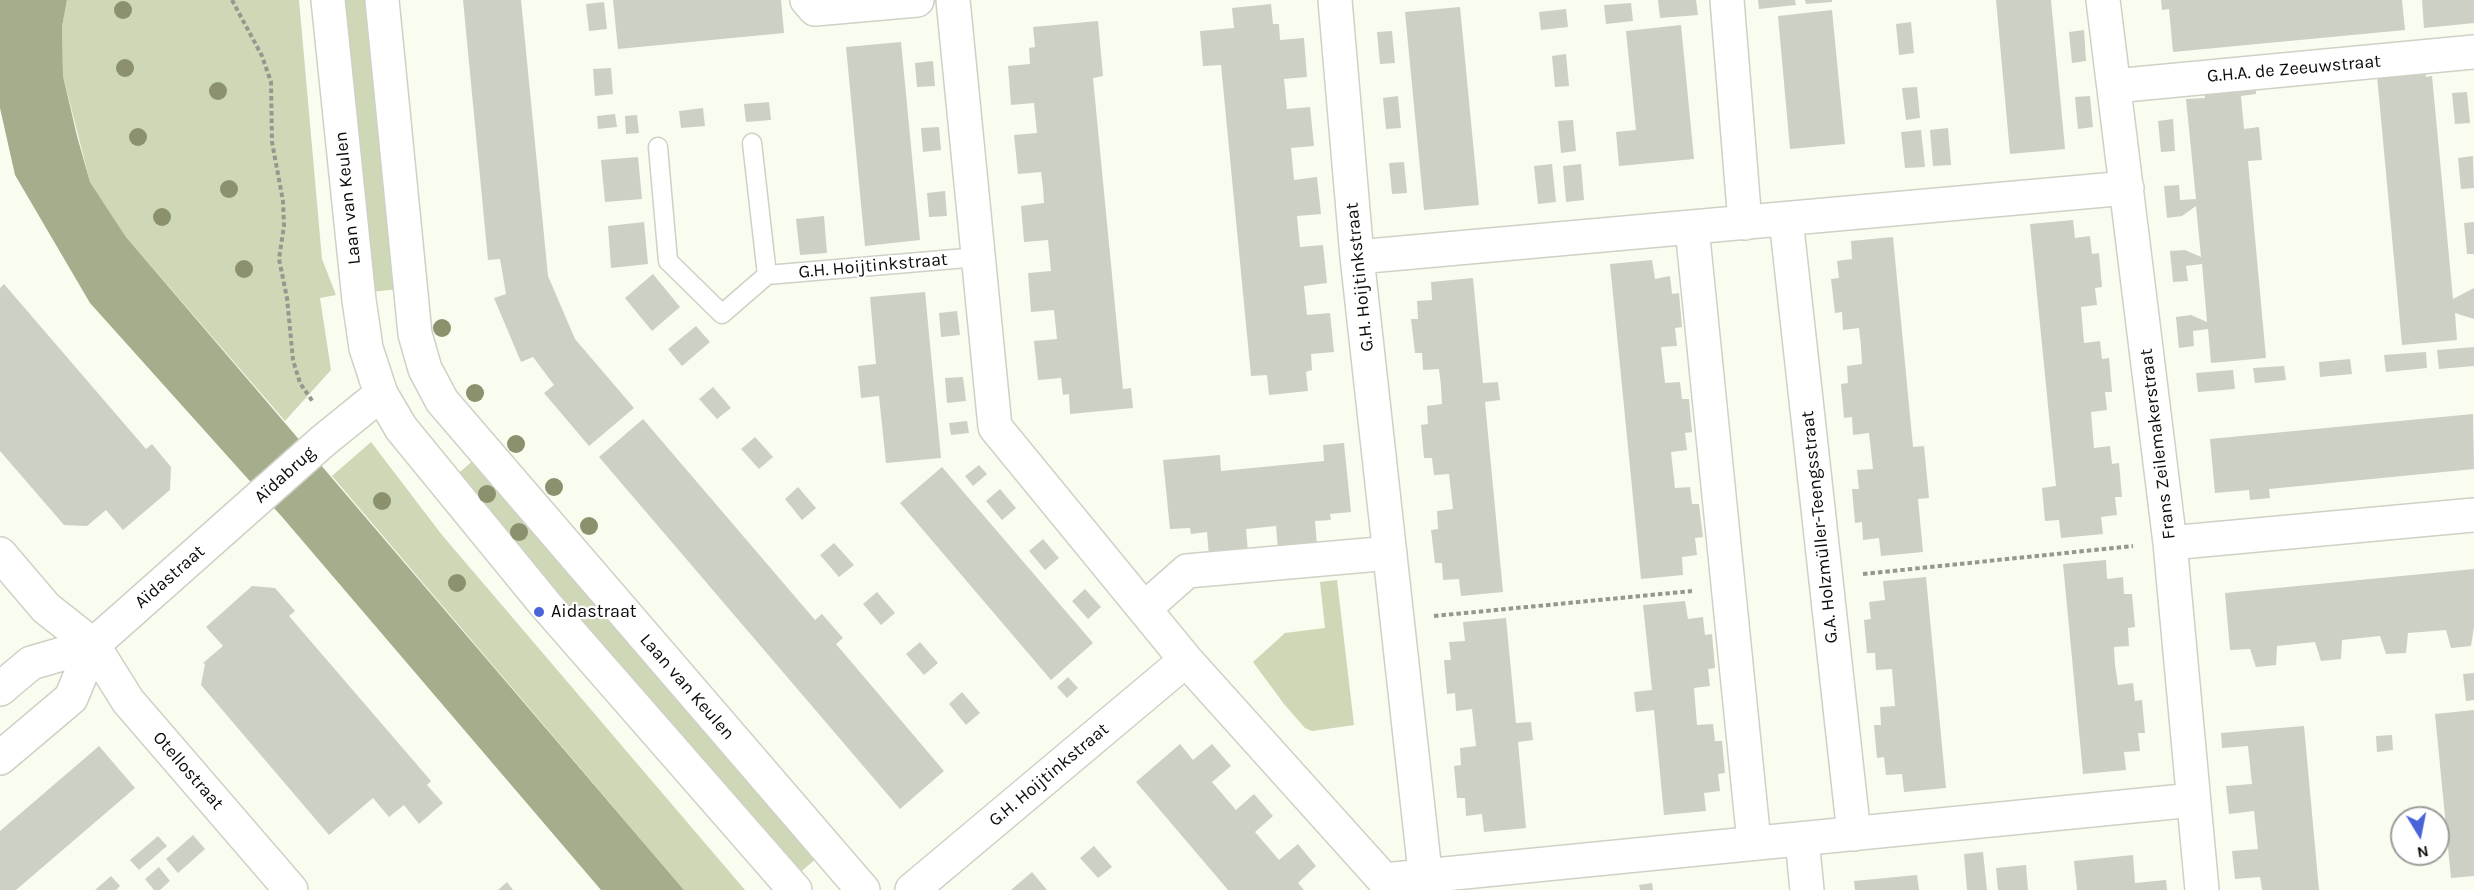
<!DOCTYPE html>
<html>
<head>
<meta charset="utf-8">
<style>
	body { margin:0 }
	#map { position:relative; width:2474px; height:890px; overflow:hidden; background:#f9fdf0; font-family:Karla,sans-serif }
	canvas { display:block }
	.north { position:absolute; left:2390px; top:806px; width:60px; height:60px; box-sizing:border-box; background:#fff; border:2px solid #9d9e9c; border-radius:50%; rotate:170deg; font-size:16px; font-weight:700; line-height:24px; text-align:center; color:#0b0c08 }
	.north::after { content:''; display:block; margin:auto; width:21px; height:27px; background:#4964d8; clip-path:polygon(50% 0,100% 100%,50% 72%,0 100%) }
</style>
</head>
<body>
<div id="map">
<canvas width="2474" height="890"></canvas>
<div class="north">N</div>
</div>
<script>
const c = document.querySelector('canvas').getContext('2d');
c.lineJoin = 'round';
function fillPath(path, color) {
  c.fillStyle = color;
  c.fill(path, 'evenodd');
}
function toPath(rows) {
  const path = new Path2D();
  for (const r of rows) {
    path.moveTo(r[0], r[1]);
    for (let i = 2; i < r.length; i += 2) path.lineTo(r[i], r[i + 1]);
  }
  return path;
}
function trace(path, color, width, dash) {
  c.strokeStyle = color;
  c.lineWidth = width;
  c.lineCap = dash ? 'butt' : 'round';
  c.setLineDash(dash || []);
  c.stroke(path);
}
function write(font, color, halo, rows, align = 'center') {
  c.font = font + ' Karla,sans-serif';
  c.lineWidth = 4.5;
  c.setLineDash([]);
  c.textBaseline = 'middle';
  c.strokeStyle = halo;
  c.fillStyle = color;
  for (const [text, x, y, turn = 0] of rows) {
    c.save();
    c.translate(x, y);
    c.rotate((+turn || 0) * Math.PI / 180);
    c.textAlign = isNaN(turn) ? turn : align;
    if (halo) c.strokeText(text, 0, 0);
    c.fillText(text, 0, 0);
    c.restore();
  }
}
const green = toPath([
	[67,0,299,0,322,259,336,295,320,298,331,370,285,421,126,237,90,182,63,76,62,27],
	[343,0,377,0,399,289,371,292],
	[371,442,442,535,745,890,684,890,332,476],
	[475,459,818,857,797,875,454,477],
	[1337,580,1354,725,1312,731,1305,728,1284,704,1253,662,1285,633,1325,628,1320,582]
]);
const water = toPath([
	[0,0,67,0,62,27,63,76,77,136,90,182,126,237,684,890,601,890,283,518,90,303,15,175,0,108]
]);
const building = toPath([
	[463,0,521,0,548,276,575,339,634,408,589,446,544,393,554,385,533,357,521,362,494,298,506,294,500,259,488,260],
	[613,0,781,0,784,33,618,49],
	[1658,0,1696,0,1698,15,1660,18],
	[1758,0,1795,0,1796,5,1759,9],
	[1805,0,1832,0,1832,2,1806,4],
	[1996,0,2051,0,2065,149,2010,154],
	[2161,0,2402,0,2405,30,2173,52,2169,9,2162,10],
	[2422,0,2474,0,2474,23,2424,28],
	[604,2,607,29,589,31,586,4],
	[1631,3,1633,21,1606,24,1604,5],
	[1271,4,1273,24,1279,24,1280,40,1304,38,1307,77,1284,79,1287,109,1310,107,1314,146,1291,148,1294,180,1317,177,1321,214,1297,216,1300,247,1323,245,1327,283,1304,286,1307,315,1330,313,1334,352,1311,354,1312,370,1306,372,1308,391,1269,395,1267,375,1251,376,1221,65,1203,66,1200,31,1234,28,1232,8],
	[1460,7,1479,205,1424,210,1405,12],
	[1566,9,1568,27,1541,30,1539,12],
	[1832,10,1845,144,1790,149,1778,16],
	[1098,21,1103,76,1093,78,1123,389,1131,388,1133,408,1070,414,1069,394,1063,395,1061,378,1038,380,1034,341,1057,339,1054,310,1031,312,1028,273,1051,271,1048,240,1024,242,1021,206,1044,203,1043,188,1041,172,1018,174,1014,135,1037,133,1034,103,1011,105,1008,66,1030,64,1029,48,1035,47,1033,27],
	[1911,22,1914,53,1899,55,1896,24],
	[1681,25,1694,159,1619,166,1616,132,1636,130,1626,31],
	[2084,30,2086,61,2072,63,2069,32],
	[1392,31,1395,63,1380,64,1377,32],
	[901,42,920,240,865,246,846,47],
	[1566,54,1569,86,1555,87,1552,56],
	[2424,60,2426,77,2432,76,2453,299,2474,288,2474,319,2455,313,2457,340,2402,345,2376,65],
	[933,61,935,86,917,87,915,63],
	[611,68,613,94,595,96,593,69],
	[2255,76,2256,94,2241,96,2244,129,2259,127,2262,160,2248,161,2266,358,2211,363,2208,329,2193,331,2194,346,2179,348,2176,317,2191,315,2207,322,2202,264,2186,266,2188,281,2173,282,2170,251,2185,250,2201,257,2196,206,2182,216,2167,218,2164,186,2179,185,2180,200,2196,199,2186,99,2205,98,2203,81],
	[1917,87,1920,118,1906,120,1902,88],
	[2467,92,2470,123,2455,124,2452,93],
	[1398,96,1401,128,1386,129,1383,98],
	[2090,96,2093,127,2078,129,2075,97],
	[769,102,771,120,746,122,744,104],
	[703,108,705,126,681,128,679,111],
	[615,114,617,127,598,129,597,116],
	[637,115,639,133,626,134,625,116],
	[2173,119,2175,151,2161,152,2158,121],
	[1573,120,1576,151,1561,153,1558,121],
	[939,127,941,150,923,152,921,128],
	[1948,128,1951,165,1933,166,1930,130],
	[1921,130,1925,167,1905,168,1901,132],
	[2473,156,2474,188,2461,189,2458,158],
	[638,157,642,199,605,202,601,160],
	[1404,162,1407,193,1392,194,1389,163],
	[1552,164,1556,202,1538,204,1534,166],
	[1581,164,1584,200,1566,202,1563,166],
	[945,191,947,216,929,217,927,193],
	[824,216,827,253,800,255,796,219],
	[2073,220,2075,238,2090,236,2092,254,2099,253,2102,287,2095,288,2097,305,2081,307,2084,343,2100,341,2102,359,2109,358,2112,392,2105,392,2107,410,2091,412,2094,448,2110,446,2112,464,2119,463,2122,497,2115,497,2117,515,2101,517,2103,534,2061,538,2059,520,2045,521,2042,488,2056,486,2030,224],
	[644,222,648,264,611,268,608,226],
	[2474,222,2474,254,2467,254,2464,223],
	[1893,237,1913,447,1924,446,1929,498,1918,499,1923,552,1881,556,1879,538,1863,540,1862,522,1855,523,1852,489,1859,489,1857,470,1873,469,1869,433,1853,435,1852,417,1844,418,1841,384,1848,383,1847,366,1862,364,1861,346,1859,328,1843,330,1842,312,1835,313,1831,279,1839,278,1837,261,1852,259,1851,241],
	[1652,260,1655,279,1670,276,1672,294,1679,293,1682,327,1675,328,1677,346,1661,347,1665,383,1680,382,1682,399,1689,399,1692,432,1685,433,1687,450,1671,452,1675,488,1690,487,1692,504,1699,504,1703,537,1695,538,1697,555,1682,557,1683,575,1641,579,1610,264],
	[653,274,680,307,652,331,625,298],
	[1473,278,1483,383,1498,382,1500,400,1485,402,1503,592,1461,596,1459,579,1443,580,1442,563,1435,563,1431,530,1438,529,1437,511,1453,509,1451,491,1449,474,1434,475,1432,458,1424,458,1421,425,1428,424,1427,406,1442,404,1441,386,1439,369,1423,370,1422,353,1415,353,1411,319,1418,319,1417,301,1432,300,1431,282],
	[4,284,146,449,152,444,171,467,170,490,123,530,106,510,87,526,64,525,0,451,0,288],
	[925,292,941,458,886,463,879,396,861,398,858,366,876,364,870,297],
	[957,311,960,335,941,337,939,313],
	[696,326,710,342,682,366,668,349],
	[2474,347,2474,366,2439,369,2437,350],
	[2426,352,2427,368,2386,372,2384,355],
	[2350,359,2352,374,2320,377,2319,362],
	[2284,366,2286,380,2255,383,2253,368],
	[2233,370,2235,389,2198,392,2196,373],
	[963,377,966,401,947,403,945,378],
	[713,387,731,408,717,419,699,399],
	[2473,414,2474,469,2269,489,2270,498,2250,500,2249,490,2215,493,2210,439],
	[643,419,815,620,822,614,843,638,836,644,944,771,900,809,599,457],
	[967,421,969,433,951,435,949,423],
	[755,437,773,457,759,469,741,449],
	[1344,443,1351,512,1330,514,1331,520,1315,521,1317,545,1278,549,1276,526,1246,529,1248,552,1209,555,1207,532,1191,534,1190,528,1170,529,1163,460,1220,455,1221,471,1324,461,1323,445],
	[979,465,987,474,973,486,965,476],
	[942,467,1093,643,1051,680,900,503],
	[798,487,816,508,802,520,785,499],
	[1000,489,1016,508,1002,520,986,501],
	[1043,539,1059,558,1045,570,1029,551],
	[834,543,854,565,839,577,820,555],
	[2106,560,2107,579,2123,577,2124,594,2132,594,2135,627,2128,628,2129,646,2114,647,2115,665,2118,685,2133,683,2135,701,2142,700,2145,733,2138,733,2140,751,2124,752,2126,770,2083,774,2063,564],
	[2474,569,2474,627,2471,646,2451,648,2446,630,2408,633,2406,653,2386,654,2380,636,2342,640,2341,659,2321,661,2315,642,2277,646,2276,665,2256,667,2250,649,2230,650,2225,593],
	[1926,577,1946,788,1904,792,1902,774,1886,775,1884,757,1877,758,1874,725,1881,725,1880,707,1895,706,1892,669,1876,670,1875,653,1867,653,1864,620,1871,619,1869,602,1885,600,1883,581],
	[252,586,275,588,295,611,289,616,431,781,427,785,443,803,419,824,404,805,389,817,373,798,329,835,201,685,205,664,203,663,223,646,206,627],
	[1085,589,1101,607,1088,619,1072,601],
	[877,592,895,613,881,625,863,604],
	[1685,601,1688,619,1703,617,1705,635,1712,634,1715,668,1708,669,1710,686,1694,688,1697,725,1713,724,1715,741,1722,741,1725,773,1718,774,1720,791,1704,793,1706,811,1664,815,1654,710,1636,712,1634,692,1652,690,1643,605],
	[1506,618,1516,723,1531,722,1533,740,1518,742,1526,828,1484,832,1482,814,1466,816,1465,798,1457,798,1454,766,1461,765,1460,748,1476,746,1472,709,1456,711,1455,693,1447,694,1444,660,1451,660,1449,642,1465,641,1463,622],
	[920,642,938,663,924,675,906,654],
	[2474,673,2474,700,2466,701,2463,674],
	[1068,677,1078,688,1067,698,1057,687],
	[962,692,980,713,966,725,949,704],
	[2474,710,2474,876,2451,878,2435,714],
	[2304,726,2319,890,2262,890,2260,877,2235,879,2232,851,2258,849,2254,811,2229,814,2226,786,2252,784,2248,746,2222,748,2221,733],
	[2392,735,2393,750,2377,752,2376,736],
	[1180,744,1193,760,1212,744,1231,766,1212,782,1236,810,1254,794,1273,816,1255,832,1279,860,1298,844,1316,866,1298,883,1304,890,1228,890,1136,782],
	[99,746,135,788,16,890,0,890,0,831],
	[193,835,205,849,178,873,166,859],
	[158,836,167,846,139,870,130,860],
	[1094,846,1112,867,1098,878,1080,858],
	[1983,852,1987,890,1967,890,1964,854],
	[2133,855,2135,883,2166,880,2167,890,2077,890,2074,861],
	[2026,865,2028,890,1998,890,1996,868],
	[159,867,170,881,160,890,154,890,145,879],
	[1032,872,1047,890,1011,890],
	[1917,875,1919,890,1855,890,1854,881],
	[111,876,120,886,116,890,95,890],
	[507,882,513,890,498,890],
	[1652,883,1653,890,1640,890,1639,885]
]);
const path = toPath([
	[232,0,262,56,271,82,272,142,283,201,284,226,279,259,287,298,293,360,300,383,313,402],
	[1863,574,2133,546],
	[1434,616,1692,591]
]);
const lane = toPath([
	[752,143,767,275],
	[658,147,668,261,722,314,767,275,978,257]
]);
const street = toPath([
	[807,0,815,9,917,0],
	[953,0,995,427,1186,660,1384,880,2193,800],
	[1335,0,1357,257,1427,890],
	[1727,0,1745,223],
	[2103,0,2170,543,2202,890],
	[2114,86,2474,52],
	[1786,219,1854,834],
	[1692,228,1754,842],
	[1357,257,2127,188],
	[2170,543,2474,515],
	[0,554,46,608,93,645,128,701,291,890],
	[1144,609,1187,571,1390,553],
	[0,689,31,663,93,645,323,441,381,394],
	[0,758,71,698,93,645],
	[1802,839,1807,890],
	[912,890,1186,660]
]);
const secondary = toPath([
	[328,0,359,300,366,348,381,394,401,428,545,604,795,890],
	[382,0,415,334,425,369,433,384,442,401,863,890]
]);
const trees = [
	[123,10],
	[125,68],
	[218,91],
	[138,137],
	[229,189],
	[162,217],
	[244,269],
	[442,328],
	[475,393],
	[516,444],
	[554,487],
	[487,494],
	[382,501],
	[589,526],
	[519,532],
	[457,583]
];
const markers = [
	[539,612,6,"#4964d8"]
];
const streetNames = [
	["G.H.A. de Zeeuwstraat",2294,69,-5],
	["Laan van Keulen",348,198,-96],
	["G.H. Hoijtinkstraat",873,266,-5],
	["G.H. Hoijtinkstraat",1360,277,-96],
	["Frans Zeilemakerstraat",2158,444,-97],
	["Aïdabrug",285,475,-42],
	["G.A. Holzmüller-Teengsstraat",1820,527,-96],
	["Aïdastraat",170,577,-41],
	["Laan van Keulen",687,687,49],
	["Otellostraat",188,771,49],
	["G.H. Hoijtinkstraat",1049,775,-40]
];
const poiNames = [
	["Aidastraat",551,612]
];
fillPath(green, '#ced7b6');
fillPath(water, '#a4ad8c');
fillPath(building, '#cdd0c4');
trace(lane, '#ced1c5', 21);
trace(street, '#ced1c5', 36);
trace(secondary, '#ced1c5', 36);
trace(path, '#95988e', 4, [4.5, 3]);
trace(lane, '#fff', 18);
trace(street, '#fff', 33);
trace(secondary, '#fff', 33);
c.fillStyle = '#8a916c';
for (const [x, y] of trees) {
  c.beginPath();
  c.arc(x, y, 9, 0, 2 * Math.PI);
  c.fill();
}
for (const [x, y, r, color] of markers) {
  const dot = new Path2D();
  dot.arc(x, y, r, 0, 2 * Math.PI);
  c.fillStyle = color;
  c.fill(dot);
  trace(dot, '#fff', 2);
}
write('18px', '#0b0c08', '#fff', streetNames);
write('18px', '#0b0c08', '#fff', poiNames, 'left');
</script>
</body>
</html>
